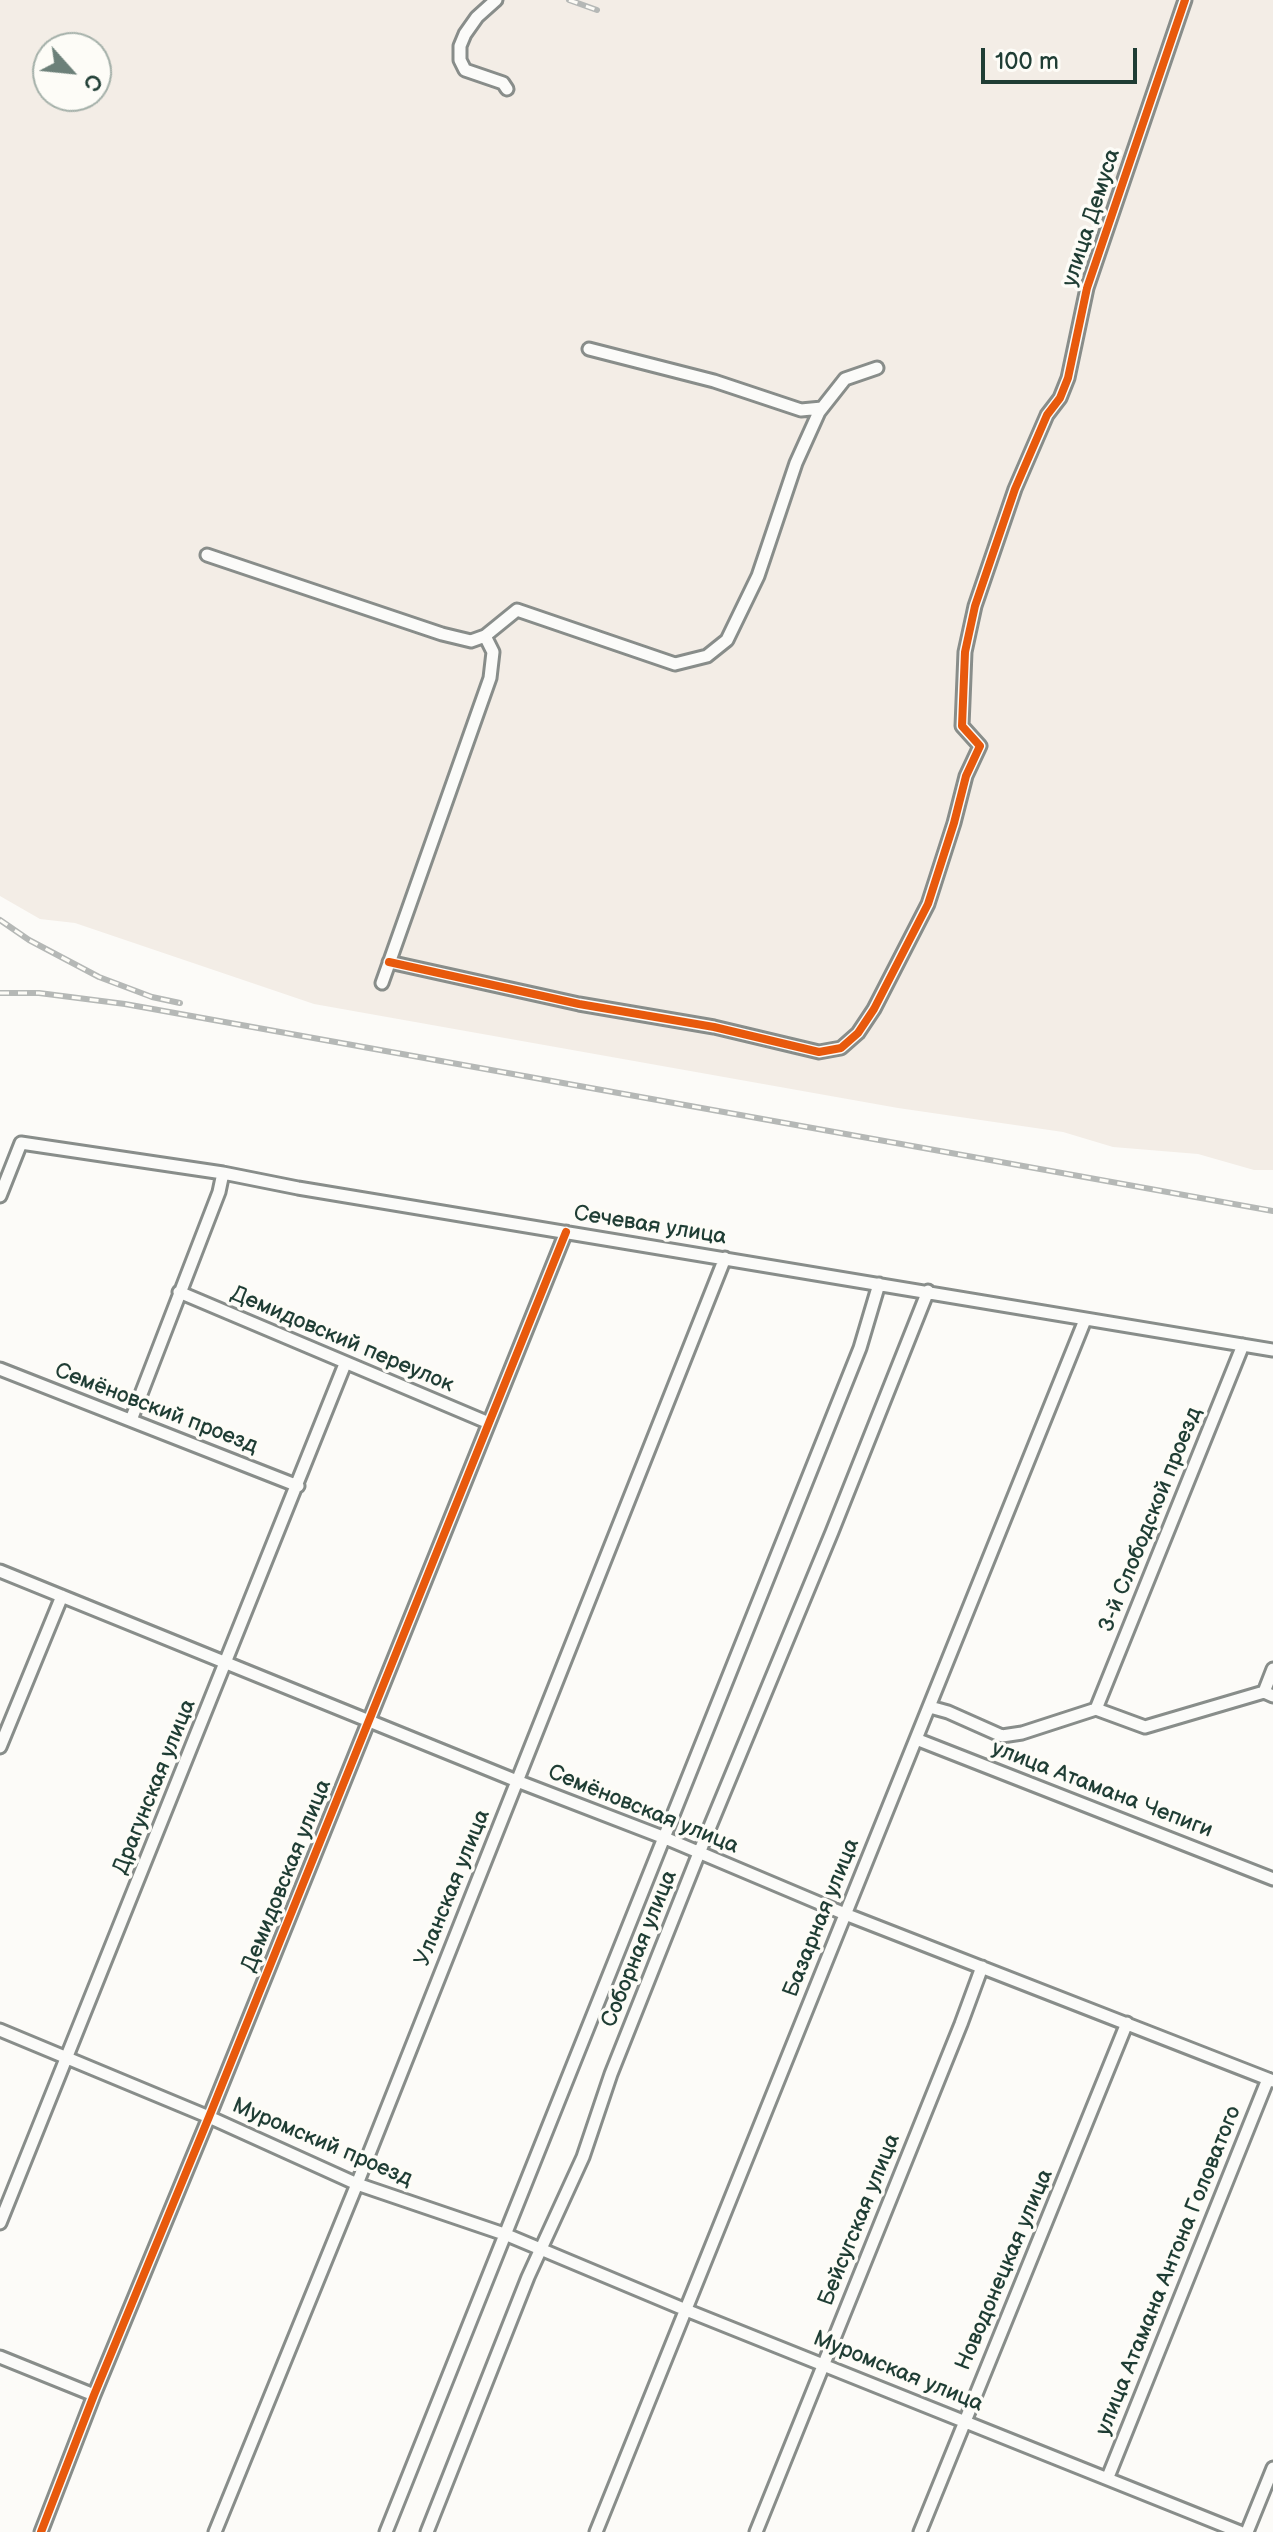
<!DOCTYPE html>
<html>
<head>
<meta charset="utf-8">
<style>
	body { margin:0 }
	#map { position:relative; width:1273px; height:2532px; overflow:hidden; background:#fcfbf8; font-family:"Balsamiq Sans",sans-serif }
	canvas { display:block }
	.north { position:absolute; left:32px; top:32px; width:80px; height:80px; box-sizing:border-box; background:#fdfcf7; border:2px solid #a4b0a9; border-radius:50%; rotate:117deg; font-size:22px; font-weight:700; line-height:32px; text-align:center; color:#1f3d34 }
	.north::after { content:''; display:block; margin:auto; width:28px; height:36px; background:#6c8079; clip-path:polygon(50% 0,100% 100%,50% 72%,0 100%) }
	.scale { position:absolute; left:981px; top:48px; width:156px; height:36px; box-sizing:border-box; border:4px solid #1f3d34; border-top:0; padding-left:10px; font-size:24px; line-height:28px; white-space:nowrap; color:#1f3d34; -webkit-text-stroke:6px #fdfcf7; paint-order:stroke }
</style>
</head>
<body>
<div id="map">
<canvas width="1273" height="2532"></canvas>
<div class="north">С</div>
<div class="scale">100 m</div>
</div>
<script>
const c = document.querySelector('canvas').getContext('2d');
c.lineJoin = 'round';
function fillPath(path, color) {
  c.fillStyle = color;
  c.fill(path, 'evenodd');
}
function toPath(rows) {
  const path = new Path2D();
  for (const r of rows) {
    path.moveTo(r[0], r[1]);
    for (let i = 2; i < r.length; i += 2) path.lineTo(r[i], r[i + 1]);
  }
  return path;
}
function trace(path, color, width, dash) {
  c.strokeStyle = color;
  c.lineWidth = width;
  c.lineCap = dash ? 'butt' : 'round';
  c.setLineDash(dash || []);
  c.stroke(path);
}
function write(font, color, halo, rows, align = 'center') {
  c.font = font + ' "Balsamiq Sans",sans-serif';
  c.lineWidth = 7;
  c.setLineDash([]);
  c.textBaseline = 'middle';
  c.strokeStyle = halo;
  c.fillStyle = color;
  for (const [text, x, y, turn = 0] of rows) {
    c.save();
    c.translate(x, y);
    c.rotate((+turn || 0) * Math.PI / 180);
    c.textAlign = isNaN(turn) ? turn : align;
    if (halo) c.strokeText(text, 0, 0);
    c.fillText(text, 0, 0);
    c.restore();
  }
}
const built = toPath([
	[0,0,1273,0,1273,1170,1254,1170,1198,1154,1113,1147,1063,1132,898,1108,314,1004,75,923,40,919,0,896],
	[48,48,96,48,96,96,48,96]
]);
const minor = toPath([
	[496,0,477,17,465,34,460,46,460,60,465,70,503,83,507,89],
	[589,349,714,381,801,410,822,408],
	[207,555,442,634,471,641,485,636,517,610,675,664,707,656,727,640,758,576,796,463,819,412,845,379,877,368],
	[389,962,579,1004,714,1027,819,1052,841,1048,858,1033,874,1009,928,904,954,823,966,776,980,746,962,726,965,652,975,606,1015,489,1047,415,1060,398,1068,378,1087,288,1185,0],
	[382,983,490,678,493,652,485,636],
	[0,1196,21,1143,223,1173,298,1188,1273,1350],
	[179,1292,489,1423],
	[0,1369,298,1486],
	[131,1420,219,1192,223,1173],
	[0,1571,517,1781,665,1838,845,1914,1273,2081],
	[1264,1692,1273,1669],
	[930,1707,948,1712,1002,1736,1022,1733,1096,1709,1145,1727,1264,1692,1273,1696],
	[1096,1709,1243,1345],
	[916,1739,1273,1879],
	[0,1747,62,1596],
	[0,2030,209,2117,357,2184,507,2235,686,2310,1240,2532],
	[0,2223,345,1364],
	[0,2357,94,2395],
	[1108,2477,1268,2079],
	[41,2532,94,2395,209,2117,566,1232],
	[215,2532,357,2184,725,1258],
	[386,2532,860,1348,879,1284],
	[427,2532,528,2277,583,2157,611,2074,699,1853,832,1532,928,1291],
	[596,2532,1085,1320],
	[756,2532,961,2024,982,1967],
	[920,2532,1127,2023],
	[1247,2532,1273,2468]
]);
const rail = toPath([
	[569,0,597,10],
	[0,920,29,940,99,977,152,997,180,1003],
	[0,993,39,993,125,1004,1273,1211]
]);
const cycleway = toPath([
	[389,962,579,1004,714,1027,819,1052,841,1048,858,1033,874,1009,928,904,954,823,966,776,980,746,962,726,965,652,975,606,1015,489,1047,415,1060,398,1068,378,1087,288,1185,0],
	[41,2532,94,2395,209,2117,566,1232]
]);
const streetNames = [
	["улица Демуса",1092,218,-72],
	["Сечевая улица",650,1226,9],
	["Демидовский переулок",342,1340,23],
	["Семёновский проезд",156,1409,21],
	["3-й Слободской проезд",1151,1520,-68],
	["Драгунская улица",155,1787,-68],
	["улица Атамана Чепиги",1102,1790,21],
	["Семёновская улица",643,1810,22],
	["Демидовская улица",287,1876,-68],
	["Уланская улица",453,1888,-68],
	["Базарная улица",822,1918,-68],
	["Соборная улица",640,1949,-68],
	["Муромский проезд",322,2143,23],
	["Бейсугская улица",860,2220,-68],
	["Новодонецкая улица",1005,2270,-67],
	["улица Атамана Антона Головатого",1169,2271,-68],
	["Муромская улица",898,2372,22]
];
fillPath(built, '#f3ede6');
trace(minor, '#888d8a', 17);
trace(minor, '#fbfbf9', 11);
trace(rail, '#b5b8b6', 6);
trace(rail, '#fdfcf7', 3, [9]);
trace(cycleway, '#e8590c', 8);
write('22px', '#1f3d34', '#fdfcf7', streetNames);
</script>
</body>
</html>
